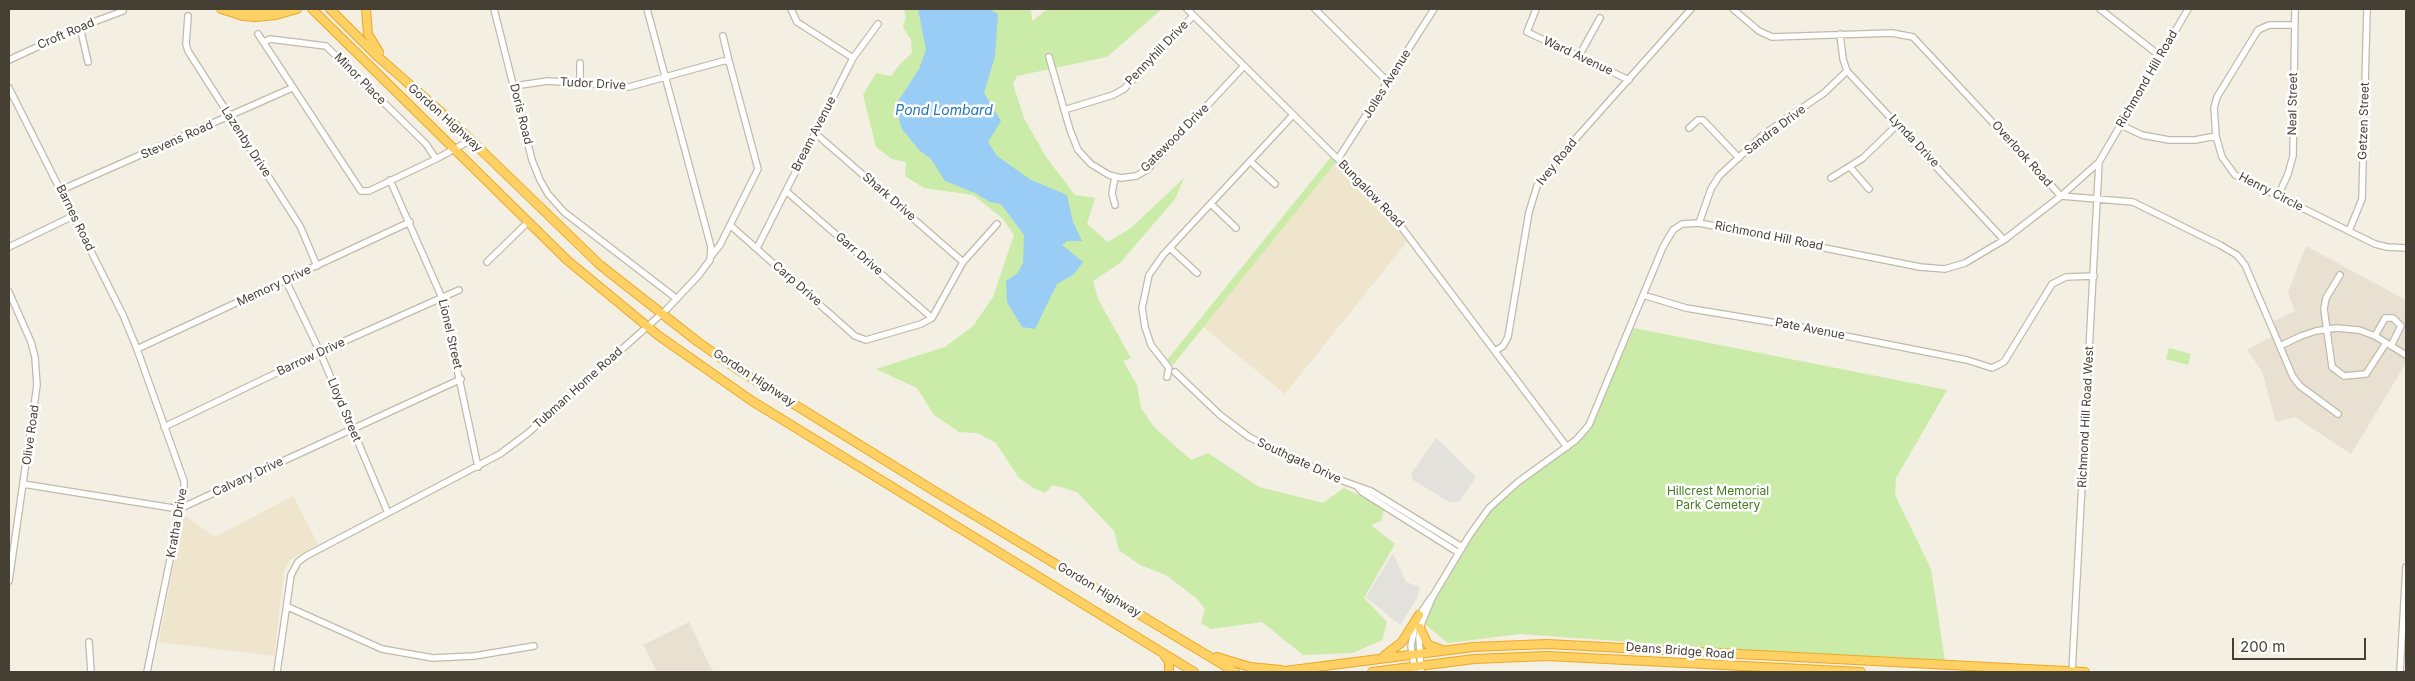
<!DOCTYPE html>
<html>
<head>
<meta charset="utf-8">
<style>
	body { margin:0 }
	#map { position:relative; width:2415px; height:681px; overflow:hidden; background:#f3efe3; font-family:Inter,sans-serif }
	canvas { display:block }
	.frame { position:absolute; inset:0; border:10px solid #463f33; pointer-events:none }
	.scale { position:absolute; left:2232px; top:638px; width:134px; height:22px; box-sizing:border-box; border:2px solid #463f33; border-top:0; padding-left:6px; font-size:15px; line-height:18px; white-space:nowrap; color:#463f33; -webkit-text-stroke:4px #fff; paint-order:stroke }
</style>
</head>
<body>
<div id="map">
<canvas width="2415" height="681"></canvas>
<div class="frame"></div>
<div class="scale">200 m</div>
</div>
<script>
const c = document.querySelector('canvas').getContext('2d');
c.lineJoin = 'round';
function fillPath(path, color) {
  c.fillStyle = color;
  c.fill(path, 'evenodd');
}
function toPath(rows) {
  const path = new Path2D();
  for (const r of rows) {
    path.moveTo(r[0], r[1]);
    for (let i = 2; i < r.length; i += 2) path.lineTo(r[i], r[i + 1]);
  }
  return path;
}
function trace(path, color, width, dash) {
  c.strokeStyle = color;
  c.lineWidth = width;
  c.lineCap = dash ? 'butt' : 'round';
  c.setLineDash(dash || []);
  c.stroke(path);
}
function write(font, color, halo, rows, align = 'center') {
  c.font = font + ' Inter,sans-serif';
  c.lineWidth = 5;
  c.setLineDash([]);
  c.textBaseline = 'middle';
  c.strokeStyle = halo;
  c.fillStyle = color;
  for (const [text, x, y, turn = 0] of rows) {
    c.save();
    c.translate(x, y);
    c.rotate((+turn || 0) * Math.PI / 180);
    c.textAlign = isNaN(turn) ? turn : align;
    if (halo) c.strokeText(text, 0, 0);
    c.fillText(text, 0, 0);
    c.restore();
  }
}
const residential = toPath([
	[2306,246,2406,300,2406,363,2351,454,2295,417,2276,422,2262,371,2247,350,2278,333,2274,321,2295,311,2288,292],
	[689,622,713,672,657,672,643,645]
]);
const education = toPath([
	[1335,163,1386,215,1407,242,1285,394,1203,327],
	[293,496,318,544,290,560,284,571,274,656,159,642,183,514,215,537]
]);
const green = toPath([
	[904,9,1031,9,1032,21,1047,9,1162,9,1107,57,1017,76,1013,84,1024,118,1046,157,1075,195,1095,198,1087,224,1108,242,1131,228,1184,178,1175,199,1120,263,1093,281,1098,299,1131,358,1123,361,1137,385,1141,408,1154,427,1191,460,1208,453,1259,487,1323,503,1344,488,1371,501,1384,510,1381,521,1371,525,1395,544,1364,598,1387,622,1382,640,1353,653,1303,655,1262,622,1211,629,1201,623,1205,609,1196,598,1166,575,1140,565,1119,550,1114,531,1077,492,1053,485,1045,493,1032,487,1019,478,996,443,977,433,959,432,934,415,917,388,876,369,945,347,973,326,993,297,1014,235,1002,218,973,195,924,188,905,176,906,162,892,159,876,147,863,95,876,73,891,76,900,64,912,53,911,40,903,27,906,17],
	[1331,157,1336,162,1173,365,1167,360],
	[1634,328,1947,390,1896,478,1895,495,1931,569,1945,661,1774,652,1520,634,1448,643,1422,622,1445,576,1469,536,1505,493,1580,437,1597,407],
	[2169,348,2191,354,2188,365,2166,359]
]);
const parking = toPath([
	[1436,438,1476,477,1459,502,1449,502,1413,480,1411,474],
	[1393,553,1406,582,1420,587,1417,598,1400,625,1366,597]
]);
const water = toPath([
	[918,9,990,9,998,14,995,56,984,93,1001,121,988,142,997,156,1031,180,1067,195,1073,222,1082,241,1067,241,1062,245,1083,262,1074,274,1057,284,1035,329,1022,327,1007,302,1006,281,1017,274,1023,263,1024,235,1001,204,990,202,975,193,945,181,931,159,919,150,902,129,895,106,919,69,926,50]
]);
const minor = toPath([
	[494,9,532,160,540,180,548,194,564,212,677,299],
	[791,9,797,22,853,58],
	[1187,9,1387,208,1567,447],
	[1315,9,1388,82],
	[1536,9,1527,32,1629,80],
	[1733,9,1759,31,1772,37,1892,33,1913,37,2061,196,2133,202,2220,245,2237,255,2245,265,2293,377,2300,386,2338,414],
	[2100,9,2160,56],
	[188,16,186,44,188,51,300,226,317,266],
	[2294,25,2269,25,2258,30,2217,97,2214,108,2216,136,2222,157,2235,175,2278,196,2375,244,2387,247,2406,248],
	[80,27,88,62],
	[258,34,361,191,369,191,436,159,471,140],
	[1840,34,1843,59,1847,71,2004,240],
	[723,36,729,61],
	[264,42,270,39,326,46,426,144,436,159],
	[1579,56,1600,18],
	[1049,57,1070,130,1078,150,1091,164,1109,175,1121,178,1136,176,1147,170,1244,66],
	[9,60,80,27,123,11],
	[580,84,580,63],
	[514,86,548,81,629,87,723,61,729,61,758,169,720,245,712,255],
	[9,88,123,315,137,349,184,481,184,491,147,672],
	[1064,110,1113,95,1124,89,1193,16],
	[2121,125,2142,135,2169,140,2195,140,2216,136],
	[1689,128,1698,120,1703,120,1739,158],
	[815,133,963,262],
	[1338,159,1434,9],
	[1250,161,1275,184],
	[1850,167,1869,189],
	[1831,178,1863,158,1898,124],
	[390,180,442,298,478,467],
	[61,190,292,88],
	[786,191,932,318],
	[2278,196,2288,174,2293,156,2295,9],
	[1211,204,1236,228],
	[1115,205,1112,193,1115,177],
	[1699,223,1711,189,1719,176,1764,134,1824,93,1847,71],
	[730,225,855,336,866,340,921,324,932,318,963,262,997,224],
	[2349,231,2362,199,2367,9],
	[9,247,73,216],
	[757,248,853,58,878,24],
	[1170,248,1197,273],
	[487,262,528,222],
	[2340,275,2326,298,2324,309,2332,367,2344,376,2366,374,2386,343],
	[286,281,320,352,388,513],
	[9,292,31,342,35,357,37,385,9,581],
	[1643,295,1686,308,1795,326,1967,360,1992,368,2004,362,2052,284,2066,277,2094,276],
	[2375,336,2385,318,2393,318,2401,326,2391,346],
	[2280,346,2301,336,2316,331,2336,328,2359,330,2375,336,2406,355],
	[137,349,410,222],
	[1495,351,1503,346,1508,337,1529,212,1537,186,1555,162,1691,9],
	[1175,372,1220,415,1249,437,1343,481,1371,491,1462,547],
	[1167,377,1169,368,1151,345,1145,327,1142,308,1149,275,1163,255,1293,115],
	[164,427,320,352,459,290],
	[23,484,179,509,461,379],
	[1358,487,1362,492,1459,553],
	[288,607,382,649,433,658,474,656,534,646],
	[1418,617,1431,598],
	[89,642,91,672],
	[277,672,291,575,298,562,306,556,500,454,528,433,667,309,698,276,710,260,711,247,647,9],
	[1415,672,1411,646,1415,625],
	[1421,672,1419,637,1422,622,1433,596,1469,536,1489,508,1518,482,1576,440,1589,425,1663,247,1673,230,1682,224,1699,223,1920,267,1945,269,1965,263,2004,240,2061,196,2099,162,2188,9],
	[2072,672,2099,162],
	[2400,672,2406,567]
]);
const highway = toPath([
	[221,9,243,16,255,17,276,15,297,9],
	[239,9,261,11,278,9],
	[312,9,567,260,659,336,752,401,1194,672],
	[330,9,376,55,450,120,600,265,698,342,737,369,936,492,1235,672],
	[366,9,368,34,379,52],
	[1420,628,1428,645,1440,649],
	[1164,655,1169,661,1169,672],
	[1384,656,1402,642,1419,615],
	[1217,657,1250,667,1281,670],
	[1277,672,1473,647,1547,644,2085,672],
	[1372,672,1474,659,1547,656,1861,672]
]);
const streetNames = [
	["Croft Road",66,34,-23],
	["Pennyhill Drive",1157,53,-46],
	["Ward Avenue",1578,56,25],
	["Minor Place",360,79,45],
	["Richmond Hill Road",2147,79,-60],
	["Tudor Drive",593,84,3],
	["Jolles Avenue",1387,84,-58],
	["Neal Street",2293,104,-89],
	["Doris Road",521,114,76],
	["Gordon Highway",445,118,42],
	["Getzen Street",2364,121,-88],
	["Sandra Drive",1775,130,-37],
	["Bream Avenue",814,134,-63],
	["Gatewood Drive",1175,138,-45],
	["Stevens Road",177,140,-24],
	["Lynda Drive",1914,141,47],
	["Lazenby Drive",246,142,57],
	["Overlook Road",2022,154,48],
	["Ivey Road",1557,162,-51],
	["Henry Circle",2271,192,27],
	["Bungalow Road",1371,194,46],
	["Shark Drive",889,197,41],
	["Barnes Road",75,218,64],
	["Richmond Hill Road",1769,236,11],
	["Garr Drive",859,254,41],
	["Carp Drive",797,284,41],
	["Memory Drive",274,286,-25],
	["Pate Avenue",1810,329,11],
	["Lionel Street",450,334,77],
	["Barrow Drive",311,357,-25],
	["Gordon Highway",754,378,33],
	["Tubman Home Road",578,388,-42],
	["Lloyd Street",344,410,67],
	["Richmond Hill Road West",2086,417,-87],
	["Olive Road",31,435,-82],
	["Southgate Drive",1299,461,25],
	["Calvary Drive",248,477,-25],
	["Kratha Drive",177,523,-80],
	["Gordon Highway",1099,590,31],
	["Deans Bridge Road",1680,651,4]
];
const parkNames = [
	["Hillcrest Memorial",1718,491],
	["Park Cemetery",1718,505]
];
const waterNames = [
	["Pond Lombard",944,111]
];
fillPath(residential, '#e8e1d1');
fillPath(education, '#eee5cc');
fillPath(green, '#cbeba8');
fillPath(parking, '#e3e1dc');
fillPath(water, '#9acdf6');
trace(minor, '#c2baa8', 8);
trace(highway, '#eaa927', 10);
trace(minor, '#fff', 5.5);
trace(highway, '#ffd063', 8);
write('12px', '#463f33', '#fff', streetNames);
write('12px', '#417c22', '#fff', parkNames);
write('italic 14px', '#2475ba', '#fff', waterNames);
</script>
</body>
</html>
